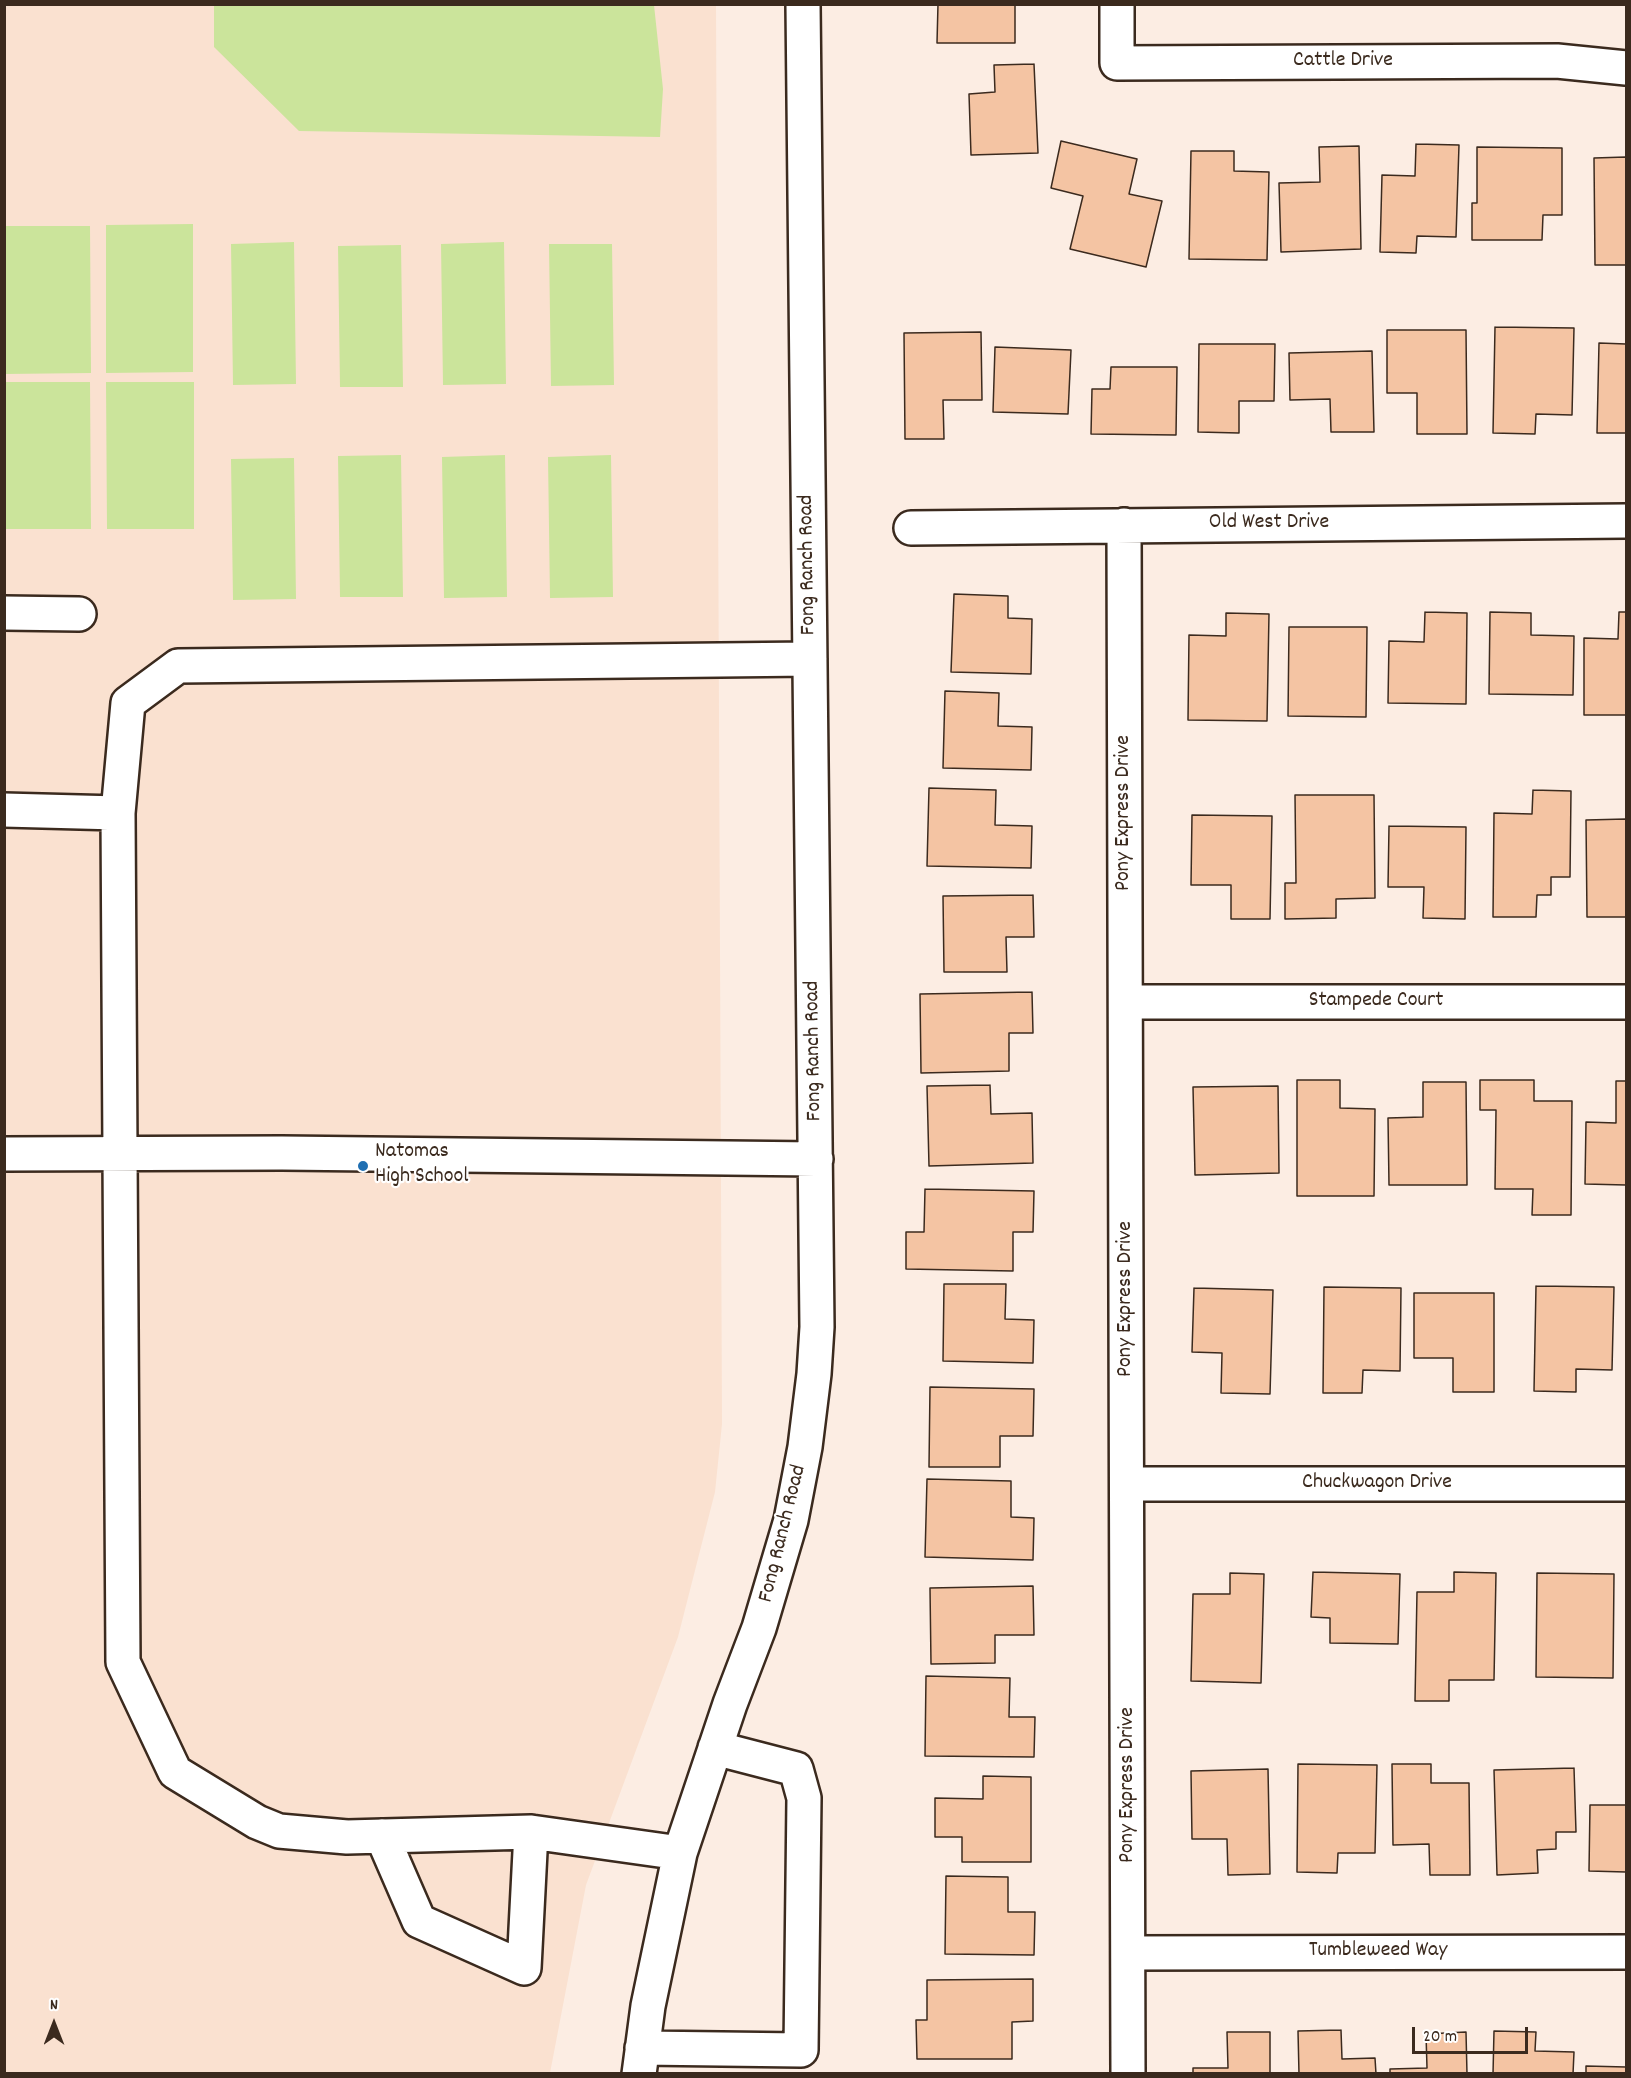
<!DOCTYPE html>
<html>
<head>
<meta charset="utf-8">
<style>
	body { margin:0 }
	#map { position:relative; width:1631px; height:2078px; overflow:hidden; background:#fcede3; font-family:Dekko,sans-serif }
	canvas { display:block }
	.frame { position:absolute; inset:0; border:6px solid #3b2a1e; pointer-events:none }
	.north { position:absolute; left:24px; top:1994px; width:60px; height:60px; -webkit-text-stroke:4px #fff; paint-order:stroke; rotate:0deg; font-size:16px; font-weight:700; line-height:24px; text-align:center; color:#3b2a1e }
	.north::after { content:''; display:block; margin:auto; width:21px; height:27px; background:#3b2a1e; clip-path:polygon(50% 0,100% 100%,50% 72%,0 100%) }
	.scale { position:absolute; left:1412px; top:2027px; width:116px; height:27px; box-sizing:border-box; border:3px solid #3b2a1e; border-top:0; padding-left:8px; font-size:18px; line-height:21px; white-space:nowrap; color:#3b2a1e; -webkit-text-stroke:4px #fff; paint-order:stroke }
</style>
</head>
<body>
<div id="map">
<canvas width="1631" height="2078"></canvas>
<div class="frame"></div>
<div class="north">N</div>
<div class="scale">20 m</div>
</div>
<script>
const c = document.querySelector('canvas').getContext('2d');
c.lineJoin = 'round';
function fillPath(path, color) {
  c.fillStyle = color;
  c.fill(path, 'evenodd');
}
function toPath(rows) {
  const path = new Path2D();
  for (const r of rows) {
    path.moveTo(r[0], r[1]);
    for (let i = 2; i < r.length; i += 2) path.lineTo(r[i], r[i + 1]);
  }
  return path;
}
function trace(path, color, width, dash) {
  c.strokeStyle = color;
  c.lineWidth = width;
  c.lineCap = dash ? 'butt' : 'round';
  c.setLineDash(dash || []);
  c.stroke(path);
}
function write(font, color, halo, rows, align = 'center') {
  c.font = font + ' Dekko,sans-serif';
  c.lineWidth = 4.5;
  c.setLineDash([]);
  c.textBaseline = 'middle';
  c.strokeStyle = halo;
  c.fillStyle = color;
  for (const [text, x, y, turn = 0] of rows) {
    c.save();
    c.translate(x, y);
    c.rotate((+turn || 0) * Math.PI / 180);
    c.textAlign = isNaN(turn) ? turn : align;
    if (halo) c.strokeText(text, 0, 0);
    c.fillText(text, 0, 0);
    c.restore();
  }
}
const built = toPath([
	[5,5,716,5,722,1424,715,1492,678,1637,586,1885,550,2073,5,2074]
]);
const green = toPath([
	[214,5,654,5,663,89,660,137,299,131,214,47],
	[193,224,193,372,106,373,106,225],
	[5,226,90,226,91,373,5,374],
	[294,242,296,384,233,385,231,244],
	[504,242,506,384,443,385,441,244],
	[549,244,612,244,614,385,551,386],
	[401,245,403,387,340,387,338,246],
	[5,382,90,382,91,529,5,529],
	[106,382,194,382,194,529,107,529],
	[401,455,403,597,340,597,338,456],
	[505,455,507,597,444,598,442,457],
	[611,455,613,597,550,598,548,457],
	[294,458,296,599,233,600,231,459]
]);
const building = toPath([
	[938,4,1015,4,1015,43,937,43,938,4],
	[1034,64,1038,153,971,155,969,94,995,92,994,65,1034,64],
	[1061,141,1137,159,1129,194,1162,201,1146,267,1070,249,1083,196,1051,188,1061,141],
	[1416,144,1459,145,1456,237,1417,236,1416,253,1380,252,1382,175,1415,176,1416,144],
	[1359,146,1361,249,1281,252,1279,183,1320,182,1319,147,1359,146],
	[1477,147,1562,148,1562,215,1543,215,1542,240,1472,240,1472,203,1477,203,1477,147],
	[1191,151,1234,151,1234,171,1269,172,1267,260,1189,259,1191,151],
	[1626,157,1626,265,1595,265,1594,158,1626,157],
	[1495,327,1574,328,1572,415,1536,414,1535,434,1493,433,1495,327],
	[1387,330,1466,330,1467,434,1417,434,1417,393,1387,393,1387,330],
	[981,332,982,400,943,400,944,439,905,439,904,333,981,332],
	[1599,343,1626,344,1626,433,1597,433,1599,343],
	[1199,344,1275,344,1274,401,1239,401,1239,433,1198,432,1199,344],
	[995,347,1071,350,1068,414,993,412,995,347],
	[1372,351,1374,432,1331,432,1330,399,1290,400,1289,353,1372,351],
	[1111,367,1177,367,1176,435,1091,434,1092,389,1110,389,1111,367],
	[954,594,1008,596,1008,618,1032,619,1031,674,951,672,954,594],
	[1425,612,1467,613,1466,704,1388,703,1389,641,1424,642,1425,612],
	[1490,612,1531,613,1531,635,1574,636,1573,695,1489,694,1490,612],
	[1619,612,1626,612,1626,715,1584,715,1584,638,1618,639,1619,612],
	[1226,613,1269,614,1267,721,1188,720,1189,635,1226,636,1226,613],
	[1289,627,1367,627,1366,717,1288,716,1289,627],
	[945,691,999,693,998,726,1032,727,1031,770,943,768,945,691],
	[929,788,996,790,995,825,1032,826,1031,868,927,866,929,788],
	[1533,790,1571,791,1570,877,1551,877,1551,895,1537,895,1536,917,1493,917,1494,813,1532,814,1533,790],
	[1295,795,1374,795,1375,898,1336,899,1336,918,1285,919,1285,883,1296,883,1295,795],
	[1192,815,1272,816,1270,919,1231,919,1231,885,1191,885,1192,815],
	[1626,819,1626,917,1587,917,1586,820,1626,819],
	[1389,826,1466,827,1465,919,1423,918,1424,887,1388,887,1389,826],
	[1033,895,1034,937,1006,937,1007,972,944,972,943,896,1033,895],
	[1032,992,1033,1033,1009,1033,1009,1071,921,1073,920,994,1032,992],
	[1297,1080,1340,1080,1340,1108,1375,1109,1374,1196,1297,1196,1297,1080],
	[1480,1080,1534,1080,1534,1101,1572,1101,1571,1215,1532,1215,1533,1189,1495,1189,1496,1110,1480,1110,1480,1080],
	[1616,1081,1626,1081,1626,1185,1585,1184,1586,1122,1616,1123,1616,1081],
	[1423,1082,1466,1082,1467,1185,1389,1185,1388,1118,1423,1117,1423,1082],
	[990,1085,991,1114,1032,1113,1033,1163,929,1166,927,1086,990,1085],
	[1278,1086,1279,1173,1195,1175,1193,1087,1278,1086],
	[925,1189,1034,1191,1033,1232,1013,1232,1013,1271,906,1269,906,1232,924,1232,925,1189],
	[944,1284,1006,1284,1005,1319,1034,1320,1033,1363,943,1361,944,1284],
	[1536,1286,1614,1287,1612,1370,1576,1369,1576,1392,1534,1391,1536,1286],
	[1324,1287,1401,1288,1400,1371,1363,1370,1362,1393,1323,1393,1324,1287],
	[1194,1288,1273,1290,1270,1394,1221,1393,1222,1353,1192,1352,1194,1288],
	[1414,1293,1494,1293,1494,1392,1453,1392,1453,1358,1414,1358,1414,1293],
	[930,1387,1034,1389,1033,1436,1000,1436,1000,1467,929,1467,930,1387],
	[927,1479,1011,1481,1011,1517,1034,1518,1033,1560,925,1557,927,1479],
	[1313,1572,1400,1574,1398,1644,1330,1643,1330,1618,1311,1617,1313,1572],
	[1454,1572,1496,1573,1494,1680,1449,1680,1449,1701,1415,1701,1417,1592,1454,1592,1454,1572],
	[1230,1573,1264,1574,1261,1683,1191,1681,1193,1594,1230,1594,1230,1573],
	[1537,1573,1614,1574,1613,1678,1536,1677,1537,1573],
	[1033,1586,1034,1635,995,1635,995,1663,931,1664,930,1588,1033,1586],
	[926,1676,1010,1678,1009,1717,1035,1717,1034,1757,925,1756,926,1676],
	[1298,1764,1377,1765,1375,1853,1338,1853,1337,1873,1297,1872,1298,1764],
	[1392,1764,1431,1764,1431,1783,1469,1783,1470,1875,1430,1875,1429,1844,1393,1845,1392,1764],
	[1574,1768,1576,1832,1556,1832,1556,1849,1537,1850,1538,1873,1497,1875,1494,1770,1574,1768],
	[1268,1769,1270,1874,1228,1875,1227,1839,1192,1839,1191,1771,1268,1769],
	[983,1776,1031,1777,1031,1862,962,1862,962,1837,935,1837,935,1798,983,1799,983,1776],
	[1590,1805,1626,1805,1626,1872,1589,1871,1590,1805],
	[946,1876,1008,1877,1008,1912,1035,1912,1034,1955,945,1954,946,1876],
	[1033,1979,1033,2021,1012,2022,1012,2059,917,2059,916,2020,927,2020,927,1980,1033,1979],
	[1341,2030,1342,2059,1375,2058,1376,2074,1299,2074,1298,2031,1341,2030],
	[1494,2031,1536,2032,1535,2051,1574,2052,1573,2074,1493,2074,1494,2031],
	[1227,2032,1270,2032,1270,2074,1193,2074,1193,2068,1228,2068,1227,2032],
	[1466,2032,1467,2074,1390,2074,1390,2069,1427,2068,1426,2034,1466,2032],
	[1586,2066,1626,2067,1626,2074,1586,2074,1586,2066]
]);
const minor = toPath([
	[1117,4,1117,63,1557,61,1626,68],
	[1124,525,1128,2074],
	[911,528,1626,521],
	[4,613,79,614],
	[4,810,118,813],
	[1126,1002,1626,1002],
	[4,1154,282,1153,816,1159],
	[1127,1484,1626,1484],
	[382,1836,419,1921,524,1968,531,1832],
	[680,1853,531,1832,347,1837,279,1831,257,1822,175,1772,123,1662,118,813,128,703,178,666,810,659],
	[1129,1953,1626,1952],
	[642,2048,801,2050,804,1798,796,1769,715,1748],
	[639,2074,648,2006,680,1853,730,1704,759,1628,791,1520,805,1447,814,1374,817,1327,803,4]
]);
const markers = [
	[363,1166,6,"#1f6fb2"]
];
const streetNames = [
	["Cattle Drive",1343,62],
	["Old West Drive",1269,524],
	["Fong Ranch Road",809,565,-91],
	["Pony Express Drive",1125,813,-90],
	["Stampede Court",1376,1002],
	["Fong Ranch Road",815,1051,-91],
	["Pony Express Drive",1127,1299,-90],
	["Chuckwagon Drive",1377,1484],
	["Fong Ranch Road",784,1534,-76],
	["Pony Express Drive",1129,1785,-90],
	["Tumbleweed Way",1378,1952]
];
const poiNames = [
	["Natomas",375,1153],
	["High School",375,1178]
];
fillPath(built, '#fae1d0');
fillPath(green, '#cbe49b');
fillPath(building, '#f4c4a3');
trace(building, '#3b2a1e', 1.5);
trace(minor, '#3b2a1e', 38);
trace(minor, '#fff', 33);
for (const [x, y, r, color] of markers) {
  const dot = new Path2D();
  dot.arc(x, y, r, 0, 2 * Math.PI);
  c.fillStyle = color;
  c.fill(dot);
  trace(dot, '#fff', 2);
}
write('22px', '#3b2a1e', '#fff', streetNames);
write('22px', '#3b2a1e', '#fff', poiNames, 'left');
</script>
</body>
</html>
